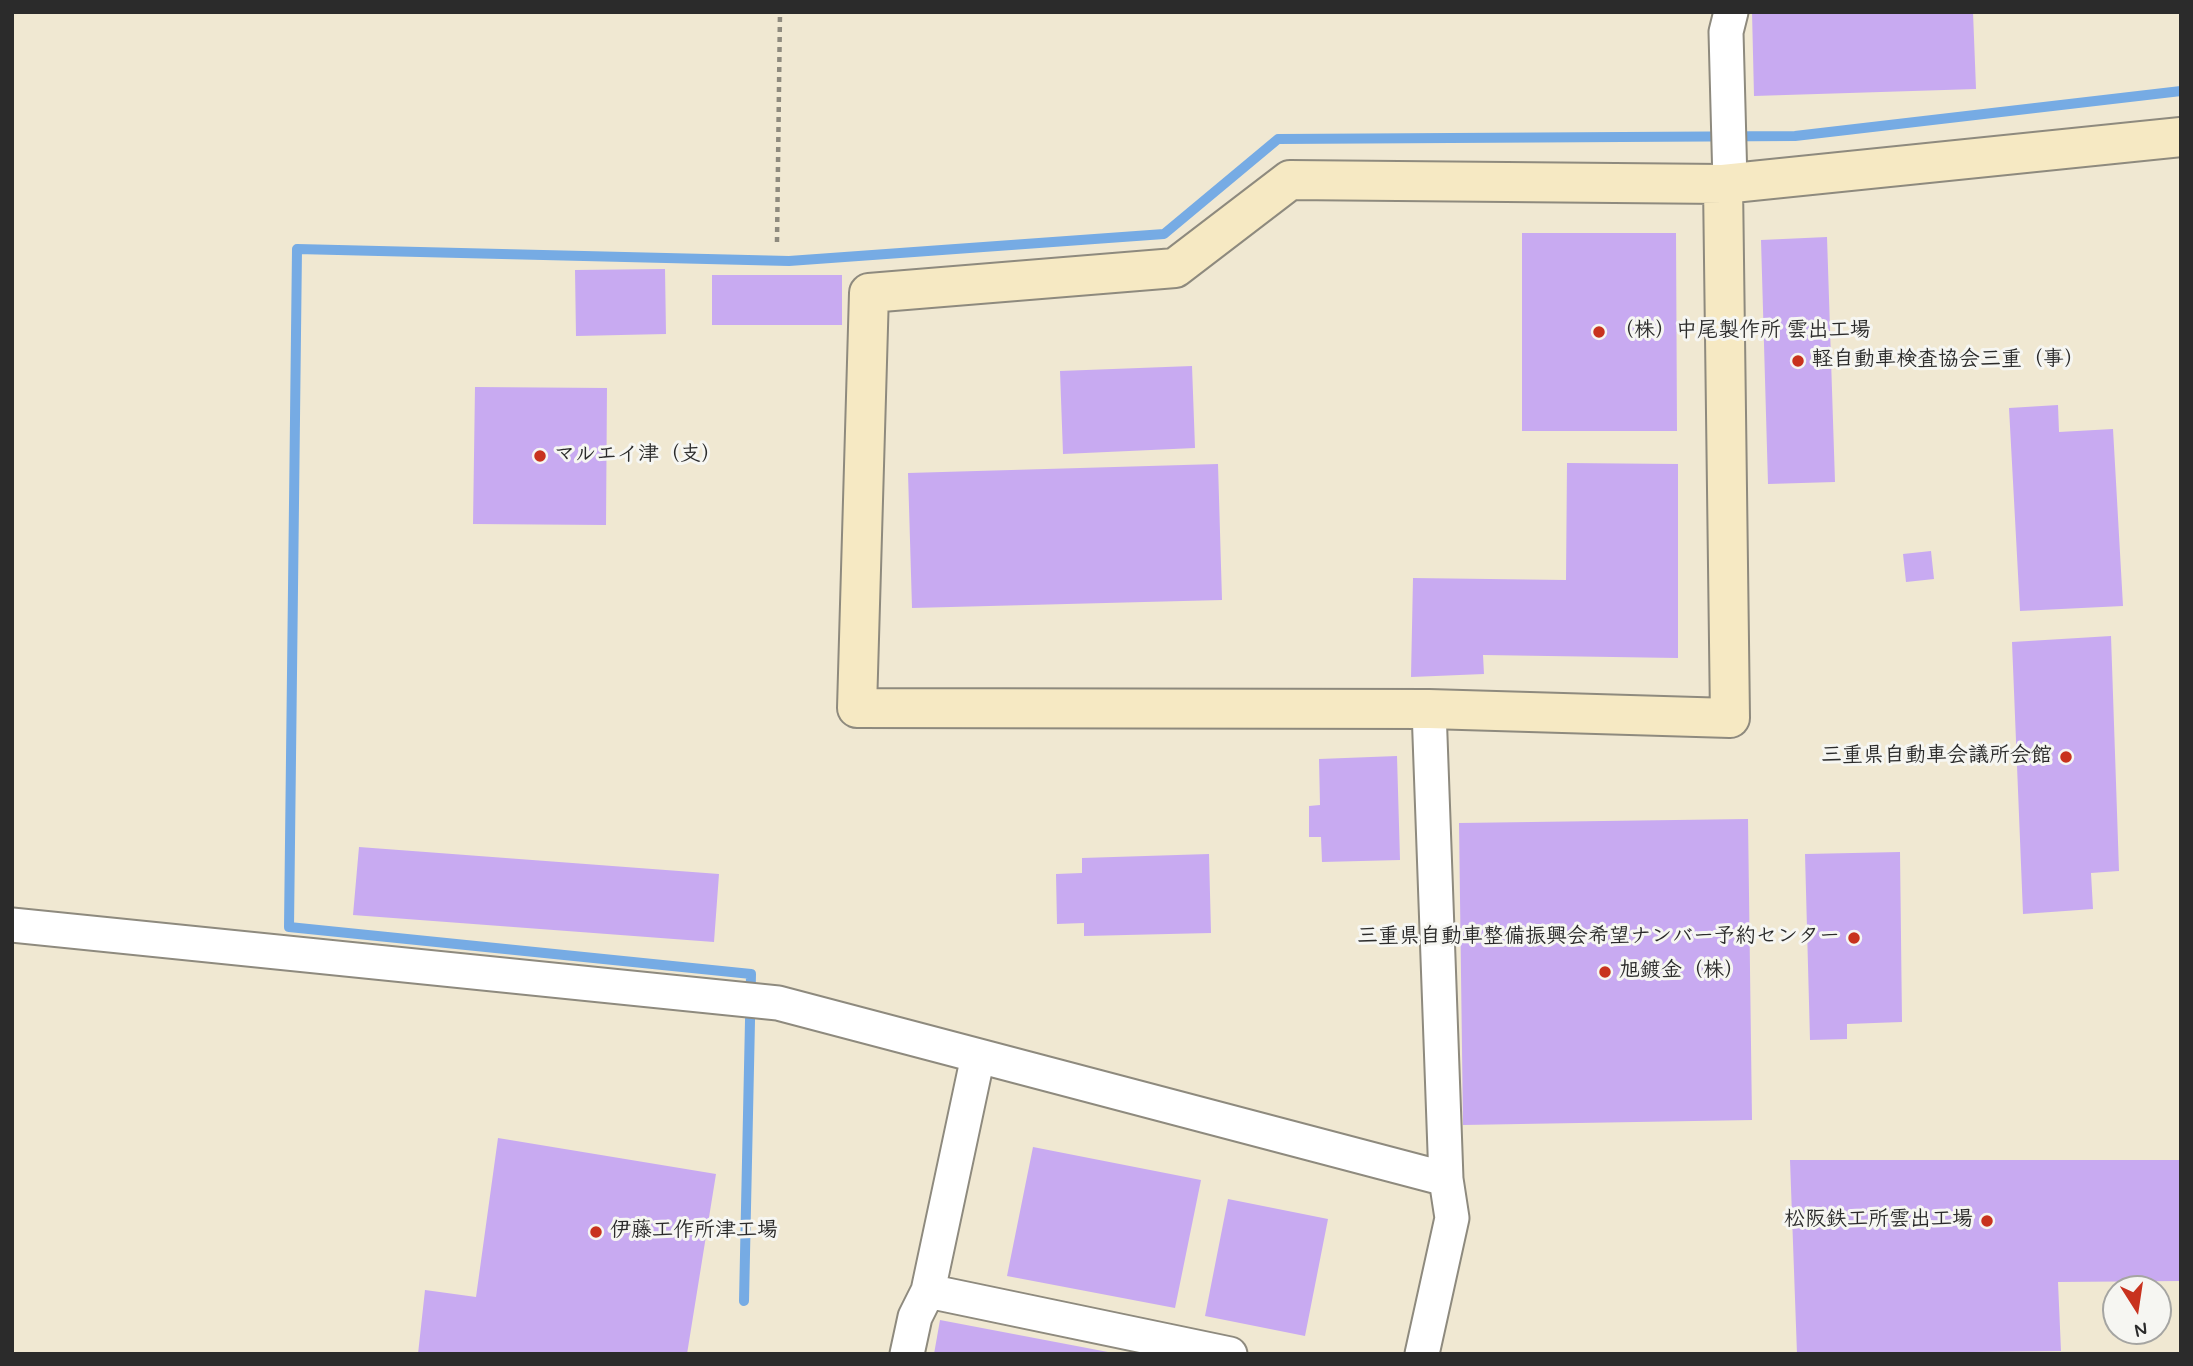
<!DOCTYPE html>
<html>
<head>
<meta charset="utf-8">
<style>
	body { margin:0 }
	#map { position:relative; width:2193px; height:1366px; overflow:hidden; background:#f0e8d2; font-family:Mynerve,sans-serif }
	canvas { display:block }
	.frame { position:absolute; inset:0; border:14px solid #2b2b2b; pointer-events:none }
	.north { position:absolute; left:2102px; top:1275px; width:70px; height:70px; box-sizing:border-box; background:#f6f6f2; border:2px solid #a5a5a2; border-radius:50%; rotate:168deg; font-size:19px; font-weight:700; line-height:28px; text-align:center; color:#2b2b2b }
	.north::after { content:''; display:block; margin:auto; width:24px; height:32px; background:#c8321e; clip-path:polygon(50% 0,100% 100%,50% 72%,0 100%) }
</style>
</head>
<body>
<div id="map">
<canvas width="2193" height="1366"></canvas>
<div class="frame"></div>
<div class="north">N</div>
</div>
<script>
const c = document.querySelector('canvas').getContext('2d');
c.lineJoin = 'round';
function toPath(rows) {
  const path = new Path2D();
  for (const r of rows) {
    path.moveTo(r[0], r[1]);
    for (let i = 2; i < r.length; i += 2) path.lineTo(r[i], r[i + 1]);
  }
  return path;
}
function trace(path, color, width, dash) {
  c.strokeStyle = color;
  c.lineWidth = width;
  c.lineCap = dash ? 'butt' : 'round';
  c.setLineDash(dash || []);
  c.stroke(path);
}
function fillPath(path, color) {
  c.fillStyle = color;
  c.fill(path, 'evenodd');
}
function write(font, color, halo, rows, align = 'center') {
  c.font = font + ' Mynerve,"Klee One",sans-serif';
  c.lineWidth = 6;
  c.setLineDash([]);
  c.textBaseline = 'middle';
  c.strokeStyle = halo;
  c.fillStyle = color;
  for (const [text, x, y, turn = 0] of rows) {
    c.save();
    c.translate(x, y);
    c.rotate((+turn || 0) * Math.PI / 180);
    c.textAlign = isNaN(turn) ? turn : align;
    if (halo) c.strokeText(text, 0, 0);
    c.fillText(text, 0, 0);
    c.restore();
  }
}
const stream = toPath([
	[744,1301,751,974,289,927,297,249,789,261,1164,234,1278,139,1795,136,2181,91]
]);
const building = toPath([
	[1752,12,1973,12,1976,89,1754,96],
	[1522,233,1676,233,1677,431,1522,431],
	[1827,237,1835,482,1768,484,1761,240],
	[665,269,666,334,576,336,575,270],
	[712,275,842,275,842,325,712,325],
	[1192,366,1195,448,1063,454,1060,371],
	[475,387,607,388,606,525,473,524],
	[2058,405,2059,432,2113,429,2123,606,2020,611,2009,408],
	[1567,463,1678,464,1678,658,1483,655,1484,674,1411,677,1413,578,1566,580],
	[1218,464,1222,600,912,608,908,473],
	[1931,551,1934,579,1906,582,1903,554],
	[2111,636,2119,871,2091,873,2093,909,2023,914,2012,642],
	[1397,756,1400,860,1322,862,1321,837,1309,837,1309,806,1320,805,1319,759],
	[1748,819,1752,1120,1463,1125,1459,823],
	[359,847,719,874,714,942,353,915],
	[1900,852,1902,1022,1847,1024,1847,1039,1810,1040,1805,854],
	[1209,854,1211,933,1084,936,1084,923,1057,924,1056,874,1082,873,1082,858],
	[498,1138,716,1174,687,1354,418,1354,425,1290,476,1297],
	[1033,1147,1201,1180,1175,1308,1007,1276],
	[1790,1160,2181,1160,2181,1281,2058,1282,2061,1351,1797,1354],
	[1228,1199,1328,1219,1305,1336,1205,1316],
	[940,1320,1108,1352,1108,1354,934,1354]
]);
const path = toPath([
	[777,242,780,12]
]);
const street = toPath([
	[1730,183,1726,32,1731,12],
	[12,925,778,1003,1446,1179,1429,709],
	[928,1291,1230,1354],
	[907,1354,915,1317,928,1291,978,1056],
	[1422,1354,1452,1218,1446,1179]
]);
const secondary = toPath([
	[1723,184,1730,718,1429,709,857,708,869,293,1175,268,1290,180,1723,184,2181,137]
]);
const markers = [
	[1599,332,7,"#c8321e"],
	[1798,361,7,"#c8321e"],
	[540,456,7,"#c8321e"],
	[2066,757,7,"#c8321e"],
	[1854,938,7,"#c8321e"],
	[1605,972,7,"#c8321e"],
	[1987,1221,7,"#c8321e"],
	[596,1232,7,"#c8321e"]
];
const poiNames = [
	["（株）中尾製作所 雲出工場",1613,332],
	["軽自動車検査協会三重（事）",1812,361],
	["マルエイ津（支）",554,456],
	["三重県自動車会議所会館",2052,757,"right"],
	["三重県自動車整備振興会希望ナンバー予約センター",1840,938,"right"],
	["旭鍍金（株）",1619,972],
	["松阪鉄工所雲出工場",1973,1221,"right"],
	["伊藤工作所津工場",610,1232]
];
trace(stream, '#76abe4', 10);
fillPath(building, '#c8aaf1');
trace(street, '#8e8a7e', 37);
trace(secondary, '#8e8a7e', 42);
trace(path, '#8e8a7e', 4.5, [5, 5]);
trace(street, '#fff', 33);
trace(secondary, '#f6e9c3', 38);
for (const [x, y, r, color] of markers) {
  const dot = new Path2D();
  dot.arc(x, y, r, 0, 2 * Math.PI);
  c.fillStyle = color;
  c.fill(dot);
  trace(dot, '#f6f6f2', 2.5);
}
write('bold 21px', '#2b2b2b', '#f6f6f2', poiNames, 'left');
</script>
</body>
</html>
